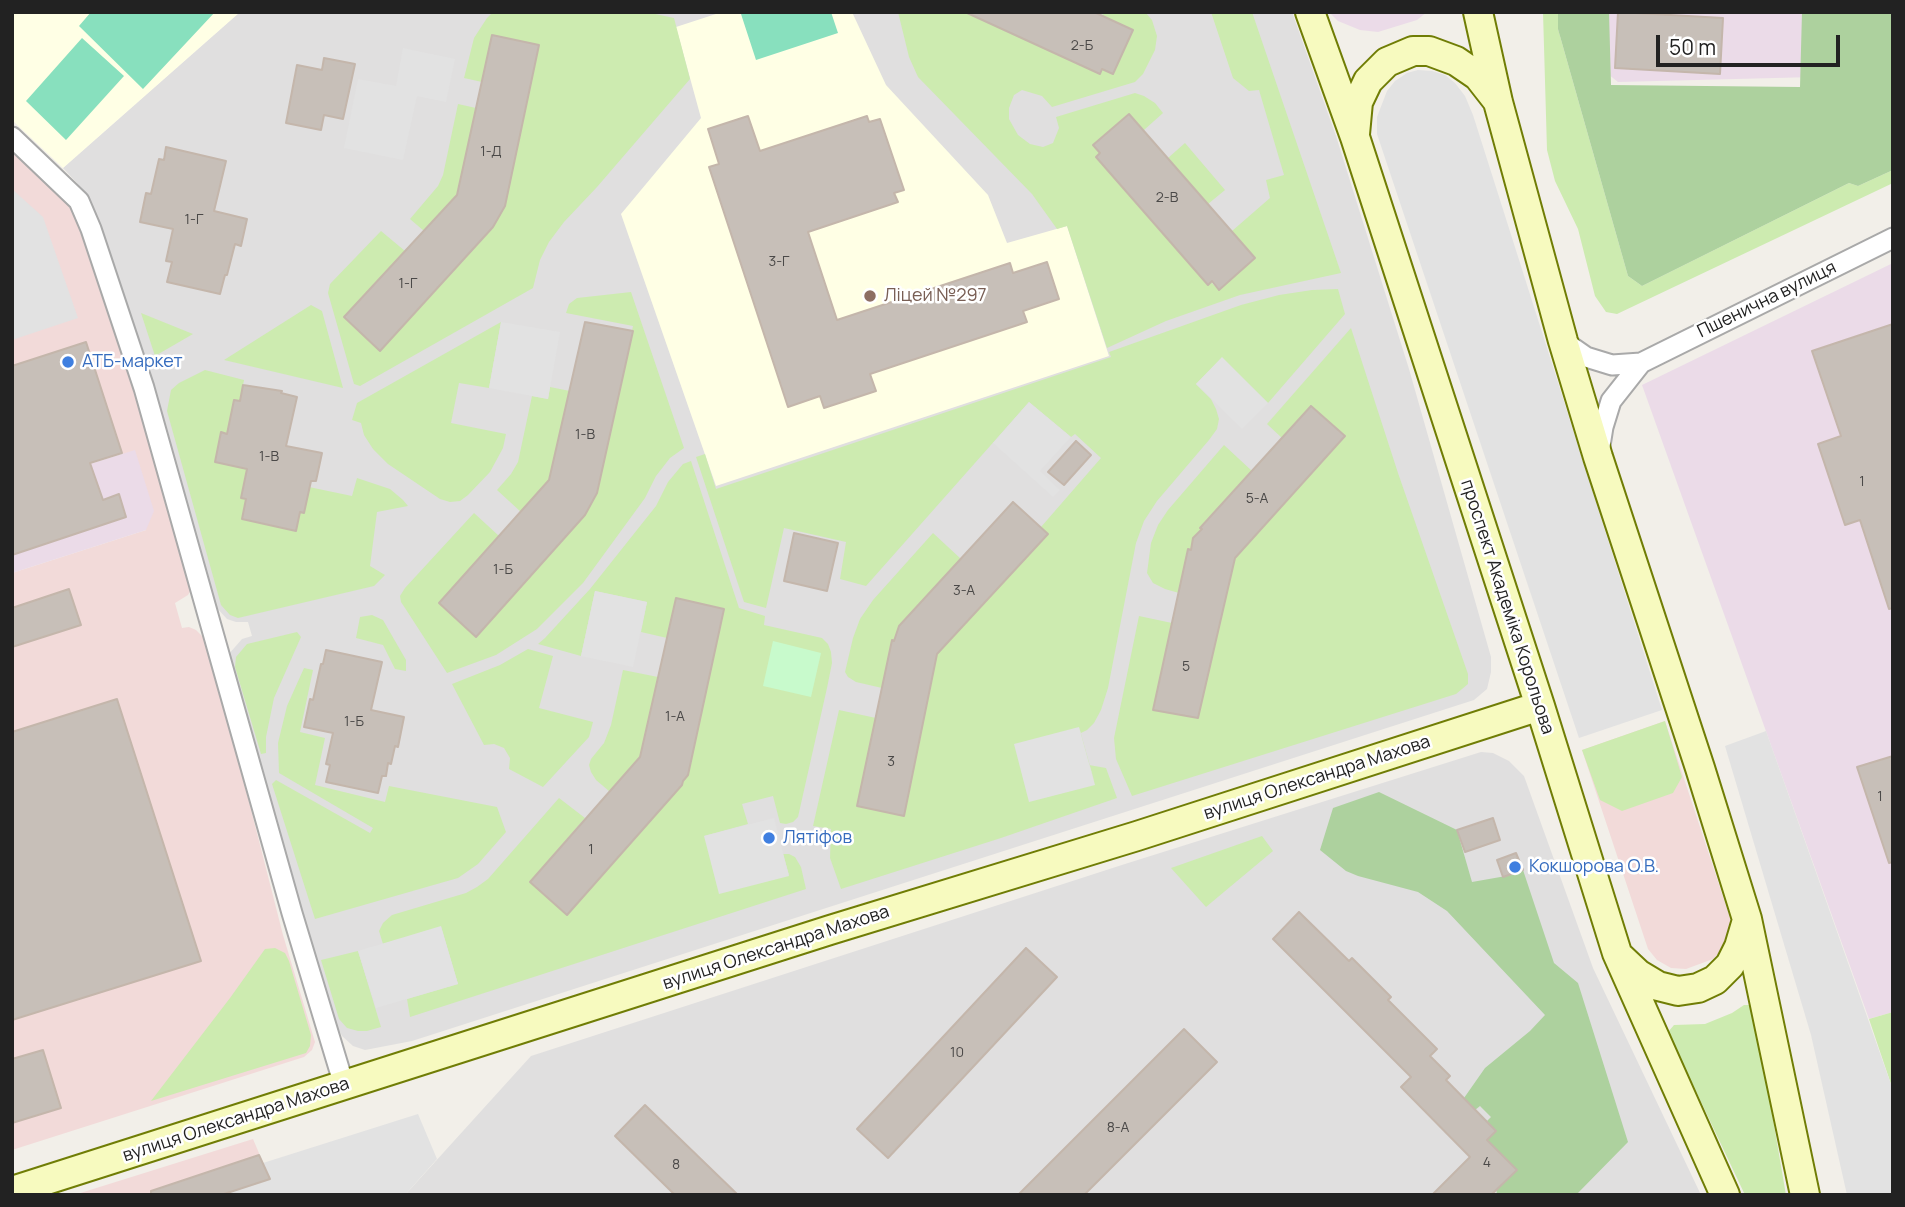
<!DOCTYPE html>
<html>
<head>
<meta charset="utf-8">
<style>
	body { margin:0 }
	#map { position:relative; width:1905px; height:1207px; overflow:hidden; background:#f2efe9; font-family:Manrope,sans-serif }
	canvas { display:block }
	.frame { position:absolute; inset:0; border:14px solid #222; pointer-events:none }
	.scale { position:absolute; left:1656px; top:35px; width:184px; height:32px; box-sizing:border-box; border:4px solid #222; border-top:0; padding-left:9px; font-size:21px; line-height:24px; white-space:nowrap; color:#222; -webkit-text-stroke:5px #fff; paint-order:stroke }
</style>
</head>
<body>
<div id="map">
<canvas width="1905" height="1207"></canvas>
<div class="frame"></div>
<div class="scale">50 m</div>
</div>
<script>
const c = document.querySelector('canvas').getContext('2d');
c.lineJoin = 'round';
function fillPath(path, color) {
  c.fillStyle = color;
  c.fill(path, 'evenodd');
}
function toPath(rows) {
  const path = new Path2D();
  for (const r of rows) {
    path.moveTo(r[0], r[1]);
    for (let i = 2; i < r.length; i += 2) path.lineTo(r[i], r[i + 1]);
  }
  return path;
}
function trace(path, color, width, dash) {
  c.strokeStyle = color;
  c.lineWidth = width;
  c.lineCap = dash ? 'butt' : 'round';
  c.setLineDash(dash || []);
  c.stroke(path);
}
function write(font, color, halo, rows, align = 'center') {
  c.font = font + ' Manrope,sans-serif';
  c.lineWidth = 5;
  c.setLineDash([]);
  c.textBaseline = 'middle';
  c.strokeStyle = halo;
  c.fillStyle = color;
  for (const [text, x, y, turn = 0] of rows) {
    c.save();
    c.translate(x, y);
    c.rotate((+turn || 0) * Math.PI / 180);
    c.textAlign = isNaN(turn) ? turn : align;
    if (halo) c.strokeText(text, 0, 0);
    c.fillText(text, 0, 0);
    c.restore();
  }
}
const residential = toPath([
	[240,12,1292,12,1336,136,1409,369,1491,657,1491,672,1487,689,1474,700,412,1041,365,1050,353,1046,342,1036,334,1020,300,912,228,655,242,639,252,636,248,622,236,622,227,619,216,607,157,406,87,197,77,183,63,168],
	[1481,752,1493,753,1509,761,1524,776,1593,968,1701,1195,405,1195,531,1056,1125,864]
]);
const commercial = toPath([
	[12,151,62,197,74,213,85,233,145,421,192,588,188,595,175,603,182,628,189,627,196,630,204,638,210,649,283,935,315,1042,312,1050,304,1057,12,1150,12,573,146,530,122,453,12,488],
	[1665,721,1730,918,1731,929,1722,950,1713,959,1686,969,1671,968,1657,960,1648,949,1582,750],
	[253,1139,270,1179,221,1195,74,1195]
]);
const industrial = toPath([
	[1329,12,1427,12,1417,20,1378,32,1360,30,1338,21],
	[1544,12,1893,12,1893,75,1618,82,1545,24],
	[1893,263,1893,1012,1869,1019,1642,385],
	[135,450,154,511,146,530,12,573,12,488]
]);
const education = toPath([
	[12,12,240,12,63,168,12,120],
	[722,12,852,12,886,85,988,195,1007,243,1067,226,1109,356,716,486,621,214,701,118,676,27]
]);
const grass = toPath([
	[493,12,646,12,674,18,690,79,597,187,564,222,549,242,540,260,533,288,360,386,354,384,328,293,330,284,381,231,405,251,344,317,380,351,493,228,505,205,539,46,492,35,482,82,464,78,474,38,487,18],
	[898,12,965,12,968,14,969,12,1011,33,1102,16,1104,12,1145,12,1152,20,1157,36,1155,50,1143,74,1135,82,1052,107,1042,96,1022,90,1014,95,1009,108,1009,119,1018,135,1030,144,1043,147,1053,143,1059,128,1056,117,1135,93,1144,96,1155,103,1163,113,1144,130,1128,114,1093,145,1100,153,1096,157,1175,247,1219,290,1255,258,1232,231,1270,198,1266,180,1284,175,1259,90,1249,91,1233,78,1211,12,1252,12,1341,273,1240,295,1166,321,1107,348,1067,226,1057,229,1032,194,918,77,909,57],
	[1543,12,1558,12,1558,29,1628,276,1642,286,1849,183,1858,186,1893,170,1893,183,1617,314,1606,312,1595,296,1578,229,1555,181,1547,150],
	[458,104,476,108,457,195,424,231,410,219,438,186,443,175],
	[1185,143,1225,190,1208,204,1168,158],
	[1338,289,1345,314,1268,403,1222,358,1196,384,1211,399,1216,409,1219,419,1217,429,1209,440,1157,501,1144,521,1136,543,1108,688,1101,710,1094,723,1087,730,1081,733,1079,727,1095,784,1089,765,1106,768,1117,798,1001,838,841,889,830,858,831,829,813,826,839,710,876,718,857,806,904,816,937,654,1047,534,1041,527,1101,458,1075,434,1071,437,1029,402,866,586,840,579,846,542,784,528,766,608,744,602,696,457,705,454,716,489,1111,357,1109,352,1241,305,1279,295,1312,290],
	[631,292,684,448,670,458,656,476,645,498,583,583,537,629,496,655,447,673,405,608,401,602,400,596,405,588,474,513,499,536,440,603,476,637,585,515,597,492,633,326,566,313,569,304,577,298],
	[311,305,322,311,343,388,224,360],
	[141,313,193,334,155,356],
	[501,322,489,388,459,383,451,423,506,434,503,448,490,472,468,495,460,501,450,502,440,499,388,464,373,449,364,435,361,423,352,420,357,403],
	[1351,328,1398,473,1468,674,1468,684,1456,694,1132,796,1116,759,1114,738,1139,616,1172,623,1153,710,1198,718,1235,558,1311,406,1282,438,1267,424],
	[205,370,244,380,240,401,234,400,229,424,231,435,221,433,215,461,247,469,241,498,246,499,242,519,295,531,300,512,304,513,309,487,352,496,357,478,390,489,403,500,408,506,377,512,370,566,385,575,374,586,238,618,230,615,221,605,167,411,171,390,179,383],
	[550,387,570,391,549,480,521,512,497,490,511,474,518,462,532,396,548,399],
	[1224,445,1252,471,1200,527,1203,530,1193,538,1192,543,1194,547,1179,593,1165,589,1153,583,1147,573,1151,543,1158,525,1168,510],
	[691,461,739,608,765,616,764,625,822,638,828,644,831,652,832,663,827,688,798,817,793,822,786,824,780,823,773,796,742,804,748,824,704,836,789,875,783,854,789,854,795,857,801,867,806,889,410,1017,407,999,458,984,441,927,383,944,379,931,383,923,392,915,466,893,477,887,488,879,559,798,585,818,530,882,567,915,675,792,690,768,723,609,676,599,667,638,641,632,647,602,595,591,581,656,538,644,545,638,590,589,656,506,668,482,683,464],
	[933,533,961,559,896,642,893,640,882,688,856,682,848,677,845,672,853,638,860,619,873,600],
	[372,615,383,620,406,660,406,671,395,669,383,645,356,638,360,617],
	[297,632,301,637,274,698,266,737,266,753,261,754,235,667,236,657,247,644],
	[528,649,553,656,539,708,593,722,589,737,543,787,509,769,510,758,504,748,494,744,484,745,452,684,500,665],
	[304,668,313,670,300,732,325,738,315,785,385,802,389,786,497,807,506,832,478,864,458,878,315,919,272,784,276,780,370,833,373,828,279,773,278,743,287,706],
	[623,670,658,677,640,757,609,791,596,780,591,772,589,765,591,759,604,743,611,725],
	[1665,721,1682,777,1673,793,1622,811,1600,800,1582,750],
	[1262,836,1273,851,1206,907,1171,868],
	[275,948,285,953,289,961,311,1035,310,1046,306,1053,151,1101,230,998,265,949],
	[358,951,381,1027,367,1031,358,1031,347,1028,339,1019,321,960],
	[1744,1005,1750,1005,1754,1009,1786,1195,1745,1195,1668,1032,1674,1025,1705,1024,1732,1013],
	[1893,1012,1893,1090,1869,1019]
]);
const forest = toPath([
	[1558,12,1609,12,1611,85,1800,87,1802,12,1893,12,1893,170,1858,186,1849,183,1642,286,1628,276,1558,29],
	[1379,792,1457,830,1472,882,1506,876,1523,870,1554,963,1578,983,1628,1142,1576,1195,1495,1195,1497,1192,1496,1191,1516,1170,1487,1140,1496,1131,1487,1121,1491,1117,1480,1106,1475,1110,1464,1098,1485,1068,1530,1031,1545,1015,1447,911,1418,892,1358,876,1346,871,1320,850,1333,808]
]);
const park = toPath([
	[773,641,821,653,811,697,763,686]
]);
const pitch = toPath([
	[91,12,215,12,143,89,79,26],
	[747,12,831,12,838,33,756,60,741,14],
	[82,38,124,76,66,140,26,101]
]);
const parking = toPath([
	[403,48,455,59,446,102,417,96,403,160,344,148,358,79,396,86],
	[1418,70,1432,71,1445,75,1455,83,1465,96,1473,115,1662,710,1579,738,1377,134,1377,117,1387,91,1395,81,1407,73],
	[12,189,43,217,78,318,12,340],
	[501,322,560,332,548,399,489,388],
	[1222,357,1268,403,1242,429,1196,384],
	[1029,402,1071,437,1040,471,1060,490,1053,497,993,443],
	[595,591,647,602,633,667,581,656],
	[1079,727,1095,785,1029,802,1014,744],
	[1766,731,1893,1090,1893,1195,1847,1195,1811,1035,1725,746],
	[774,818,789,876,719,894,704,836],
	[441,926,458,984,376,1008,358,951],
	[418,1114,437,1159,405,1195,221,1195,269,1179,263,1163]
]);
const building = toPath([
	[965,12,1094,12,1133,30,1113,74,1102,69,1100,74,965,12],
	[1618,12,1723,18,1720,74,1615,68,1618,12],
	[492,35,539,45,505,206,493,227,380,351,344,317,457,195,492,35],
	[324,58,355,64,343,119,324,115,321,130,286,123,297,65,322,70,324,58],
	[1129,114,1255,258,1219,290,1212,281,1208,285,1096,157,1100,153,1093,145,1129,114],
	[748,116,760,151,867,116,869,122,880,119,904,190,894,193,898,202,808,232,837,320,1010,263,1013,273,1047,262,1059,299,1023,311,1027,322,870,374,876,391,824,408,820,396,788,407,709,167,719,164,708,129,748,116],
	[166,147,226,161,214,211,247,219,241,246,235,244,227,275,225,275,220,294,167,282,172,262,166,261,173,229,140,222,146,193,151,194,159,159,164,160,166,147],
	[585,322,633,331,597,493,585,515,476,637,439,603,549,480,585,322],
	[1893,324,1893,608,1889,609,1860,520,1845,525,1818,444,1841,436,1812,351,1893,324],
	[86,342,122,453,90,463,103,500,119,494,126,517,12,555,12,366,86,342],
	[243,385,282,391,281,393,297,397,286,446,322,453,316,481,311,481,304,513,300,512,296,531,242,519,246,499,241,498,247,469,215,462,221,432,227,434,234,400,240,401,243,385],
	[1311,406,1345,436,1235,558,1198,718,1153,710,1188,549,1191,550,1193,538,1202,529,1200,528,1311,406],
	[1076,441,1091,455,1064,485,1048,472,1076,441],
	[1013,502,1048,534,937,654,904,816,857,806,892,640,894,641,899,626,1013,502],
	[794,533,838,543,827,591,784,581,794,533],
	[69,589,81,625,12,647,12,608,69,589],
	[676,598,724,609,688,775,683,781,682,785,567,915,530,882,640,757,676,598],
	[326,650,382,662,371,710,404,717,398,747,395,746,391,764,388,763,386,776,382,776,378,793,326,782,330,765,326,764,333,733,304,727,310,699,313,700,321,664,323,664,326,650],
	[117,699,201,961,12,1020,12,732,117,699],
	[1893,756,1893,862,1889,863,1857,767,1893,756],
	[1493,818,1500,840,1465,852,1457,830,1493,818],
	[1516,853,1523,870,1503,877,1497,860,1516,853],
	[1299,912,1349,961,1352,958,1391,997,1388,1000,1437,1049,1430,1056,1450,1076,1446,1080,1496,1131,1487,1140,1517,1170,1491,1195,1432,1195,1470,1157,1401,1087,1411,1077,1273,939,1299,912],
	[1026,948,1057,977,888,1158,857,1129,1026,948],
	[1184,1029,1217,1062,1084,1195,1018,1195,1184,1029],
	[43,1050,61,1108,12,1123,12,1059,43,1050],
	[645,1105,738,1195,675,1195,615,1136,645,1105],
	[259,1155,270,1179,221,1195,151,1195,151,1191,259,1155]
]);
const street = toPath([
	[12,137,79,201,91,229,144,388,292,913,344,1085],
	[1563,341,1586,357,1612,365,1641,363,1893,238],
	[1599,452,1603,427,1611,401,1641,363]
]);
const secondary = toPath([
	[1310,12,1355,137,1540,706,1617,953,1725,1195],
	[1478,12,1498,102,1563,341,1598,457,1700,768,1747,919,1805,1195],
	[1355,134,1358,102,1368,81,1387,62,1413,51,1429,51,1456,61,1478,76,1496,99],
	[1621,958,1638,974,1658,986,1678,991,1698,988,1715,980,1730,965,1739,947,1747,920],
	[12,1191,830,930,1137,836,1540,706]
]);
const markers = [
	[870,296,7,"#8d6e63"],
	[68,362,7,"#3f7fe0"],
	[769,838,7,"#3f7fe0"],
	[1515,867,7,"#3f7fe0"]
];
const numberNames = [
	["2-Б",1082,46],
	["1-Д",491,152],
	["2-В",1167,198],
	["1-Г",194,220],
	["3-Г",779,262],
	["1-Г",408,284],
	["1-В",585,435],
	["1-В",269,457],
	["1",1862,482],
	["5-А",1257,499],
	["1-Б",503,570],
	["3-А",964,591],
	["5",1186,667],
	["1-А",675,717],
	["1-Б",354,722],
	["3",891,762],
	["1",1880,797],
	["1",591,850],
	["10",957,1053],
	["8-А",1118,1128],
	["4",1487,1163],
	["8",676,1165]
];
const educationNames = [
	["Ліцей №297",884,296]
];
const streetNames = [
	["Пшенична вулиця",1767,300,-26],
	["проспект Академіка Корольова",1507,607,72],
	["вулиця Олександра Махова",1317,778,-18],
	["вулиця Олександра Махова",776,948,-18],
	["вулиця Олександра Махова",236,1120,-18]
];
const shopNames = [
	["АТБ-маркет",82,362],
	["Лятіфов",783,838],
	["Кокшорова О.В.",1529,867]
];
fillPath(residential, '#e0dfdf');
fillPath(commercial, '#f2dad9');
fillPath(industrial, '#ebdbe8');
fillPath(education, '#ffffe5');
fillPath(grass, '#cdebb0');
fillPath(forest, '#add19e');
fillPath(park, '#c8facc');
fillPath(pitch, '#88e0be');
fillPath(parking, '#e2e2e2');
fillPath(building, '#c7bfb8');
trace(building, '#c4b6ab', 2);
trace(street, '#a9a9a9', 23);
trace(secondary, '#707d05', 32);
trace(street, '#fff', 19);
trace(secondary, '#f7fabf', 28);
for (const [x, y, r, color] of markers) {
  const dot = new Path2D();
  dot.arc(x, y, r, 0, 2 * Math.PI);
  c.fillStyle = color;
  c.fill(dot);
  trace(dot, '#fff', 2.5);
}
write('14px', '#4b4948', null, numberNames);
write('18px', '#785e54', '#fff', educationNames, 'left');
write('18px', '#222', '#fff', streetNames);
write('18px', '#366cbe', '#fff', shopNames, 'left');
</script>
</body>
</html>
